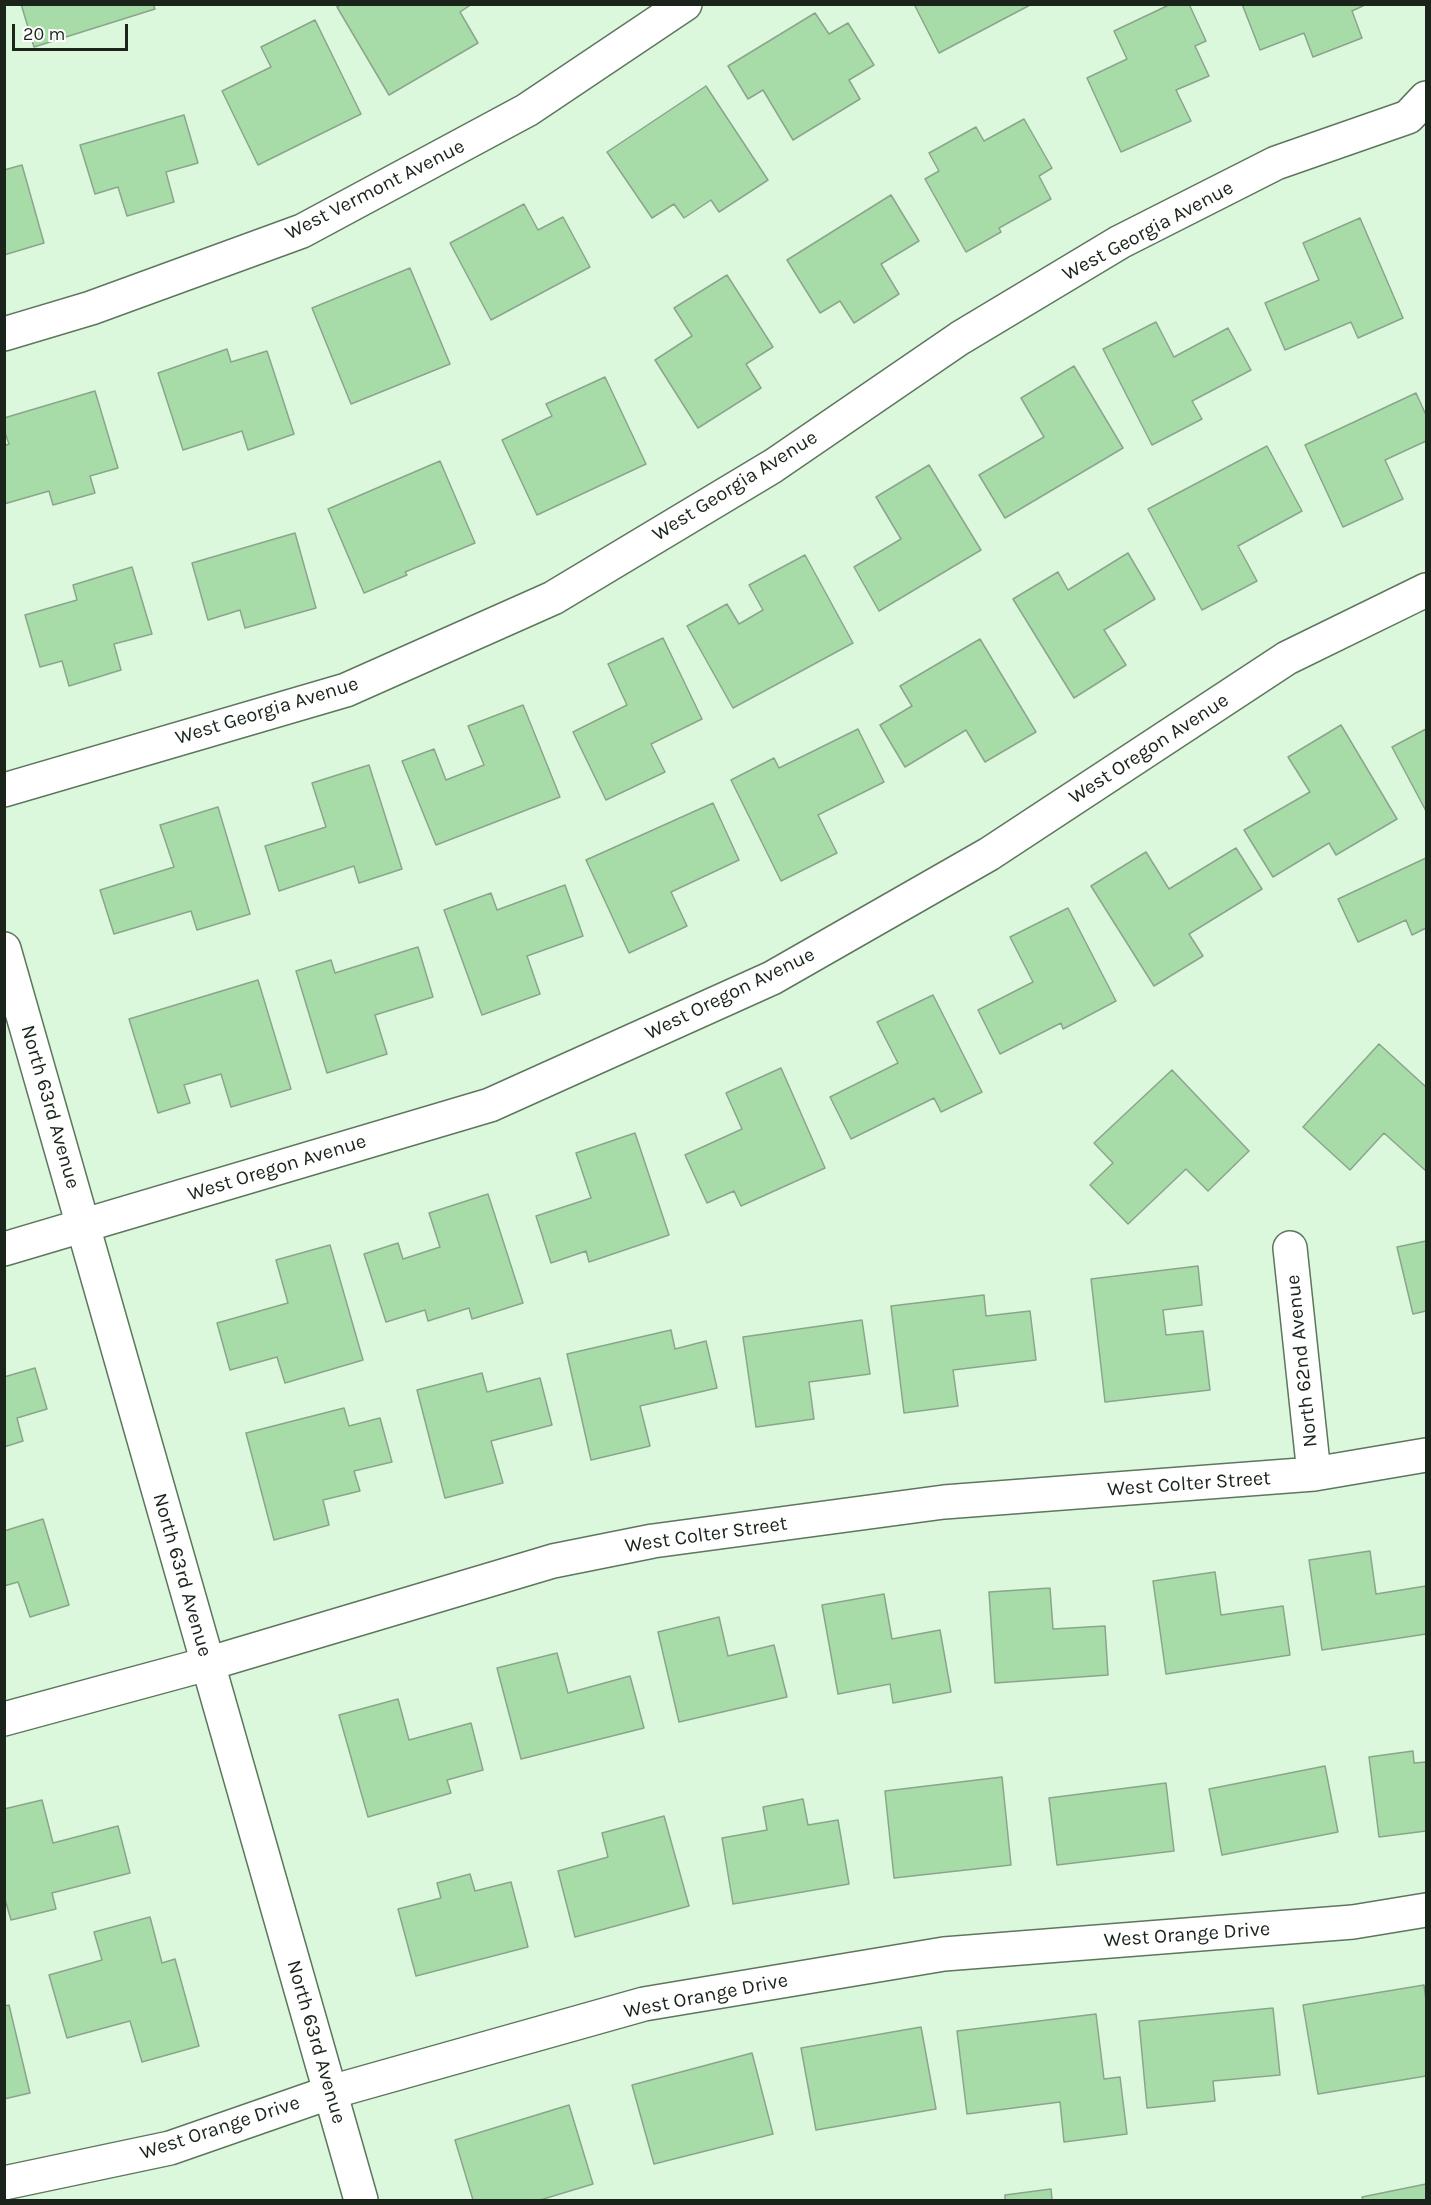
<!DOCTYPE html>
<html>
<head>
<meta charset="utf-8">
<style>
	body { margin:0 }
	#map { position:relative; width:1431px; height:2205px; overflow:hidden; background:#dcf8dc; font-family:Karla,sans-serif }
	canvas { display:block }
	.frame { position:absolute; inset:0; border:6px solid #1a241a; pointer-events:none }
	.scale { position:absolute; left:12px; top:24px; width:116px; height:27px; box-sizing:border-box; border:3px solid #1a241a; border-top:0; padding-left:8px; font-size:18px; line-height:21px; white-space:nowrap; color:#1a241a; -webkit-text-stroke:4px #fff; paint-order:stroke }
</style>
</head>
<body>
<div id="map">
<canvas width="1431" height="2205"></canvas>
<div class="frame"></div>
<div class="scale">20 m</div>
</div>
<script>
const c = document.querySelector('canvas').getContext('2d');
c.lineJoin = 'round';
function fillPath(path, color) {
  c.fillStyle = color;
  c.fill(path, 'evenodd');
}
function toPath(rows) {
  const path = new Path2D();
  for (const r of rows) {
    path.moveTo(r[0], r[1]);
    for (let i = 2; i < r.length; i += 2) path.lineTo(r[i], r[i + 1]);
  }
  return path;
}
function trace(path, color, width, dash) {
  c.strokeStyle = color;
  c.lineWidth = width;
  c.lineCap = dash ? 'butt' : 'round';
  c.setLineDash(dash || []);
  c.stroke(path);
}
function write(font, color, halo, rows, align = 'center') {
  c.font = font + ' Karla,sans-serif';
  c.lineWidth = 6;
  c.setLineDash([]);
  c.textBaseline = 'middle';
  c.strokeStyle = halo;
  c.fillStyle = color;
  for (const [text, x, y, turn = 0] of rows) {
    c.save();
    c.translate(x, y);
    c.rotate((+turn || 0) * Math.PI / 180);
    c.textAlign = isNaN(turn) ? turn : align;
    if (halo) c.strokeText(text, 0, 0);
    c.fillText(text, 0, 0);
    c.restore();
  }
}
const building = toPath([
	[21,4,153,4,155,9,34,47,21,4],
	[342,4,472,4,460,12,478,43,389,95,337,7,342,4],
	[914,4,1032,4,939,53,914,4],
	[1171,4,1189,4,1206,41,1195,46,1209,76,1176,90,1191,121,1121,152,1087,78,1127,59,1114,31,1171,4],
	[1242,4,1367,4,1352,11,1362,38,1313,57,1304,33,1260,50,1242,4],
	[815,13,829,34,848,23,874,65,849,80,860,99,793,140,763,90,748,99,728,66,815,13],
	[315,20,361,114,258,165,222,91,271,67,261,47,315,20],
	[706,86,768,180,719,212,711,200,684,218,674,204,652,218,607,152,706,86],
	[184,115,198,163,166,172,174,202,127,216,118,187,95,194,80,145,184,115],
	[1024,119,1052,168,1039,176,1051,199,999,228,1001,232,966,252,925,179,939,171,929,153,976,127,984,141,1024,119],
	[22,165,44,243,4,255,4,170,22,165],
	[891,195,919,241,881,264,899,294,854,323,840,301,820,313,787,260,891,195],
	[524,204,538,230,563,217,590,267,491,320,450,243,524,204],
	[1360,218,1403,318,1358,338,1351,322,1285,350,1265,303,1319,280,1303,243,1360,218],
	[410,268,450,364,351,404,312,308,410,268],
	[727,275,773,347,746,364,761,388,698,428,655,360,692,336,674,308,727,275],
	[1156,322,1174,357,1228,328,1251,370,1192,401,1202,419,1152,445,1103,349,1156,322],
	[227,349,231,362,267,351,294,434,248,450,242,431,183,450,158,373,227,349],
	[1074,366,1123,448,1005,518,979,475,1044,437,1021,398,1074,366],
	[605,377,646,464,537,515,502,440,552,416,546,404,605,377],
	[95,391,118,468,90,476,95,493,53,505,49,491,4,504,4,446,9,444,4,430,4,418,95,391],
	[1416,393,1426,415,1426,441,1385,460,1403,499,1343,527,1305,445,1416,393],
	[1267,446,1302,511,1238,546,1257,581,1202,610,1148,509,1267,446],
	[440,461,475,543,405,572,407,575,364,593,328,509,440,461],
	[929,465,981,550,879,611,854,567,901,539,876,497,929,465],
	[295,533,316,608,245,628,240,610,208,620,192,563,295,533],
	[1128,553,1155,599,1104,630,1126,665,1074,698,1013,599,1058,572,1068,590,1128,553],
	[805,555,853,643,733,708,687,626,727,604,739,624,763,610,749,585,805,555],
	[132,567,152,634,114,644,121,670,69,686,62,661,40,667,25,615,77,600,73,585,132,567],
	[663,638,702,719,651,744,665,772,606,800,573,732,627,705,608,664,663,638],
	[980,639,1036,732,985,762,966,730,905,767,880,725,912,706,900,686,980,639],
	[523,705,560,797,436,845,402,761,434,749,446,780,484,765,468,726,523,705],
	[1341,725,1397,819,1336,855,1329,843,1273,877,1244,830,1310,792,1288,757,1341,725],
	[858,729,884,782,818,815,837,853,781,881,731,780,774,758,779,768,858,729],
	[1426,729,1426,811,1392,747,1426,729],
	[369,765,402,869,359,883,354,866,279,891,265,846,326,827,312,783,369,765],
	[713,803,739,860,671,892,687,926,629,953,586,860,713,803],
	[218,807,250,914,197,930,191,911,114,934,100,890,174,867,160,825,218,807],
	[1236,848,1262,889,1189,934,1203,956,1154,986,1091,886,1146,852,1169,889,1236,848],
	[1426,858,1426,928,1412,935,1406,920,1358,942,1338,899,1426,858],
	[565,885,583,936,527,956,540,994,482,1015,444,910,491,893,497,910,565,885],
	[1068,908,1116,1001,1063,1029,1061,1023,1000,1054,978,1010,1033,982,1010,937,1068,908],
	[418,947,433,997,375,1015,387,1054,327,1073,296,971,331,960,335,973,418,947],
	[258,980,291,1089,231,1107,221,1074,184,1085,190,1103,158,1113,129,1019,258,980],
	[933,995,982,1092,941,1112,934,1098,851,1139,830,1097,898,1063,877,1022,933,995],
	[1379,1044,1426,1087,1426,1171,1384,1133,1350,1170,1303,1127,1379,1044],
	[781,1068,825,1168,741,1206,734,1191,707,1203,685,1155,742,1129,726,1093,781,1068],
	[1172,1070,1249,1151,1208,1191,1186,1169,1128,1224,1090,1185,1113,1163,1094,1143,1172,1070],
	[635,1133,669,1235,589,1262,586,1251,551,1263,536,1216,591,1198,576,1153,635,1133],
	[488,1194,523,1303,472,1319,469,1308,428,1321,425,1310,386,1322,364,1254,398,1243,403,1259,440,1247,429,1213,488,1194],
	[1426,1241,1426,1311,1413,1314,1397,1247,1426,1241],
	[330,1245,363,1360,285,1383,277,1357,230,1370,217,1323,288,1303,276,1260,330,1245],
	[1198,1266,1202,1305,1163,1310,1166,1335,1203,1331,1210,1390,1105,1402,1091,1279,1198,1266],
	[984,1295,986,1316,1030,1311,1036,1360,953,1370,958,1406,904,1413,891,1306,984,1295],
	[862,1320,870,1374,809,1382,814,1419,756,1427,743,1337,862,1320],
	[671,1330,675,1349,706,1341,717,1388,640,1406,650,1446,591,1460,567,1354,671,1330],
	[35,1368,47,1409,17,1418,23,1441,4,1447,4,1377,35,1368],
	[482,1373,487,1392,540,1378,552,1425,491,1441,503,1483,445,1498,417,1390,482,1373],
	[344,1408,349,1426,380,1418,392,1462,354,1471,360,1491,323,1500,329,1525,274,1540,246,1433,344,1408],
	[43,1519,69,1605,30,1617,18,1582,4,1586,4,1531,43,1519],
	[1370,1551,1376,1594,1426,1586,1426,1634,1322,1650,1309,1560,1370,1551],
	[1215,1572,1221,1615,1283,1606,1290,1655,1166,1674,1153,1581,1215,1572],
	[1050,1588,1053,1629,1105,1626,1108,1675,995,1683,989,1592,1050,1588],
	[884,1594,892,1639,940,1630,951,1692,893,1703,890,1684,838,1694,822,1605,884,1594],
	[719,1617,728,1656,774,1645,787,1697,679,1722,658,1632,719,1617],
	[557,1653,568,1693,630,1676,644,1728,521,1759,497,1668,557,1653],
	[398,1699,409,1740,471,1723,483,1770,447,1780,451,1793,368,1817,339,1715,398,1699],
	[1413,1751,1414,1763,1426,1762,1426,1831,1379,1837,1369,1757,1413,1751],
	[1325,1766,1338,1832,1222,1855,1209,1789,1325,1766],
	[1002,1777,1011,1865,894,1878,885,1791,1002,1777],
	[1166,1783,1174,1851,1057,1865,1049,1798,1166,1783],
	[803,1799,808,1825,838,1820,849,1884,733,1904,722,1838,767,1830,763,1807,803,1799],
	[42,1800,53,1843,118,1826,130,1873,52,1893,56,1909,11,1920,4,1896,4,1809,42,1800],
	[664,1816,689,1906,575,1937,558,1871,608,1857,602,1833,664,1816],
	[470,1874,475,1891,511,1882,528,1947,416,1976,398,1909,441,1898,437,1883,470,1874],
	[150,1917,162,1963,175,1959,199,2046,142,2062,130,2021,67,2038,49,1975,102,1960,94,1932,150,1917],
	[1424,1985,1426,2001,1426,2076,1318,2094,1303,2005,1424,1985],
	[9,2005,30,2093,4,2099,4,2006,9,2005],
	[1273,2008,1280,2075,1213,2081,1215,2101,1147,2108,1139,2021,1273,2008],
	[1096,2014,1104,2079,1120,2077,1127,2134,1064,2142,1060,2102,967,2114,957,2031,1096,2014],
	[921,2027,936,2109,816,2130,801,2048,921,2027],
	[752,2053,773,2134,654,2164,632,2085,752,2053],
	[569,2105,593,2184,540,2200,473,2200,455,2140,569,2105],
	[1426,2184,1426,2200,1363,2200,1362,2197,1426,2184],
	[1051,2189,1052,2200,1005,2200,1005,2195,1051,2189]
]);
const street = toPath([
	[4,334,91,308,302,231,527,110,685,4],
	[4,790,346,690,553,598,773,466,960,338,1120,242,1276,163,1408,117,1426,98],
	[1290,1248,1314,1474],
	[4,1249,490,1105,772,978,989,854,1287,658,1426,590],
	[4,1719,207,1664,553,1561,653,1541,944,1502,1314,1474,1426,1455],
	[4,2183,170,2148,331,2092,644,2004,944,1954,1353,1922,1426,1910]
]);
const secondary = toPath([
	[4,949,361,2200]
]);
const streetNames = [
	["West Vermont Avenue",375,190,-27],
	["West Georgia Avenue",1148,231,-28],
	["West Georgia Avenue",735,486,-32],
	["West Georgia Avenue",267,711,-17],
	["West Oregon Avenue",1149,749,-33],
	["West Oregon Avenue",730,994,-26],
	["North 63rd Avenue",50,1107,74],
	["West Oregon Avenue",277,1168,-17],
	["North 62nd Avenue",1302,1361,-96],
	["West Colter Street",1189,1484,-4],
	["West Colter Street",706,1535,-8],
	["North 63rd Avenue",182,1575,74],
	["West Orange Drive",1187,1935,-4],
	["West Orange Drive",706,1996,-11],
	["North 63rd Avenue",316,2042,74],
	["West Orange Drive",220,2128,-18]
];
fillPath(building, '#a7dca8');
trace(building, '#8ba58c', 1.5);
trace(street, '#5e765e', 36);
trace(secondary, '#5e765e', 36);
trace(street, '#fff', 33);
trace(secondary, '#fff', 33);
write('20px', '#1a241a', '#fff', streetNames);
</script>
</body>
</html>
